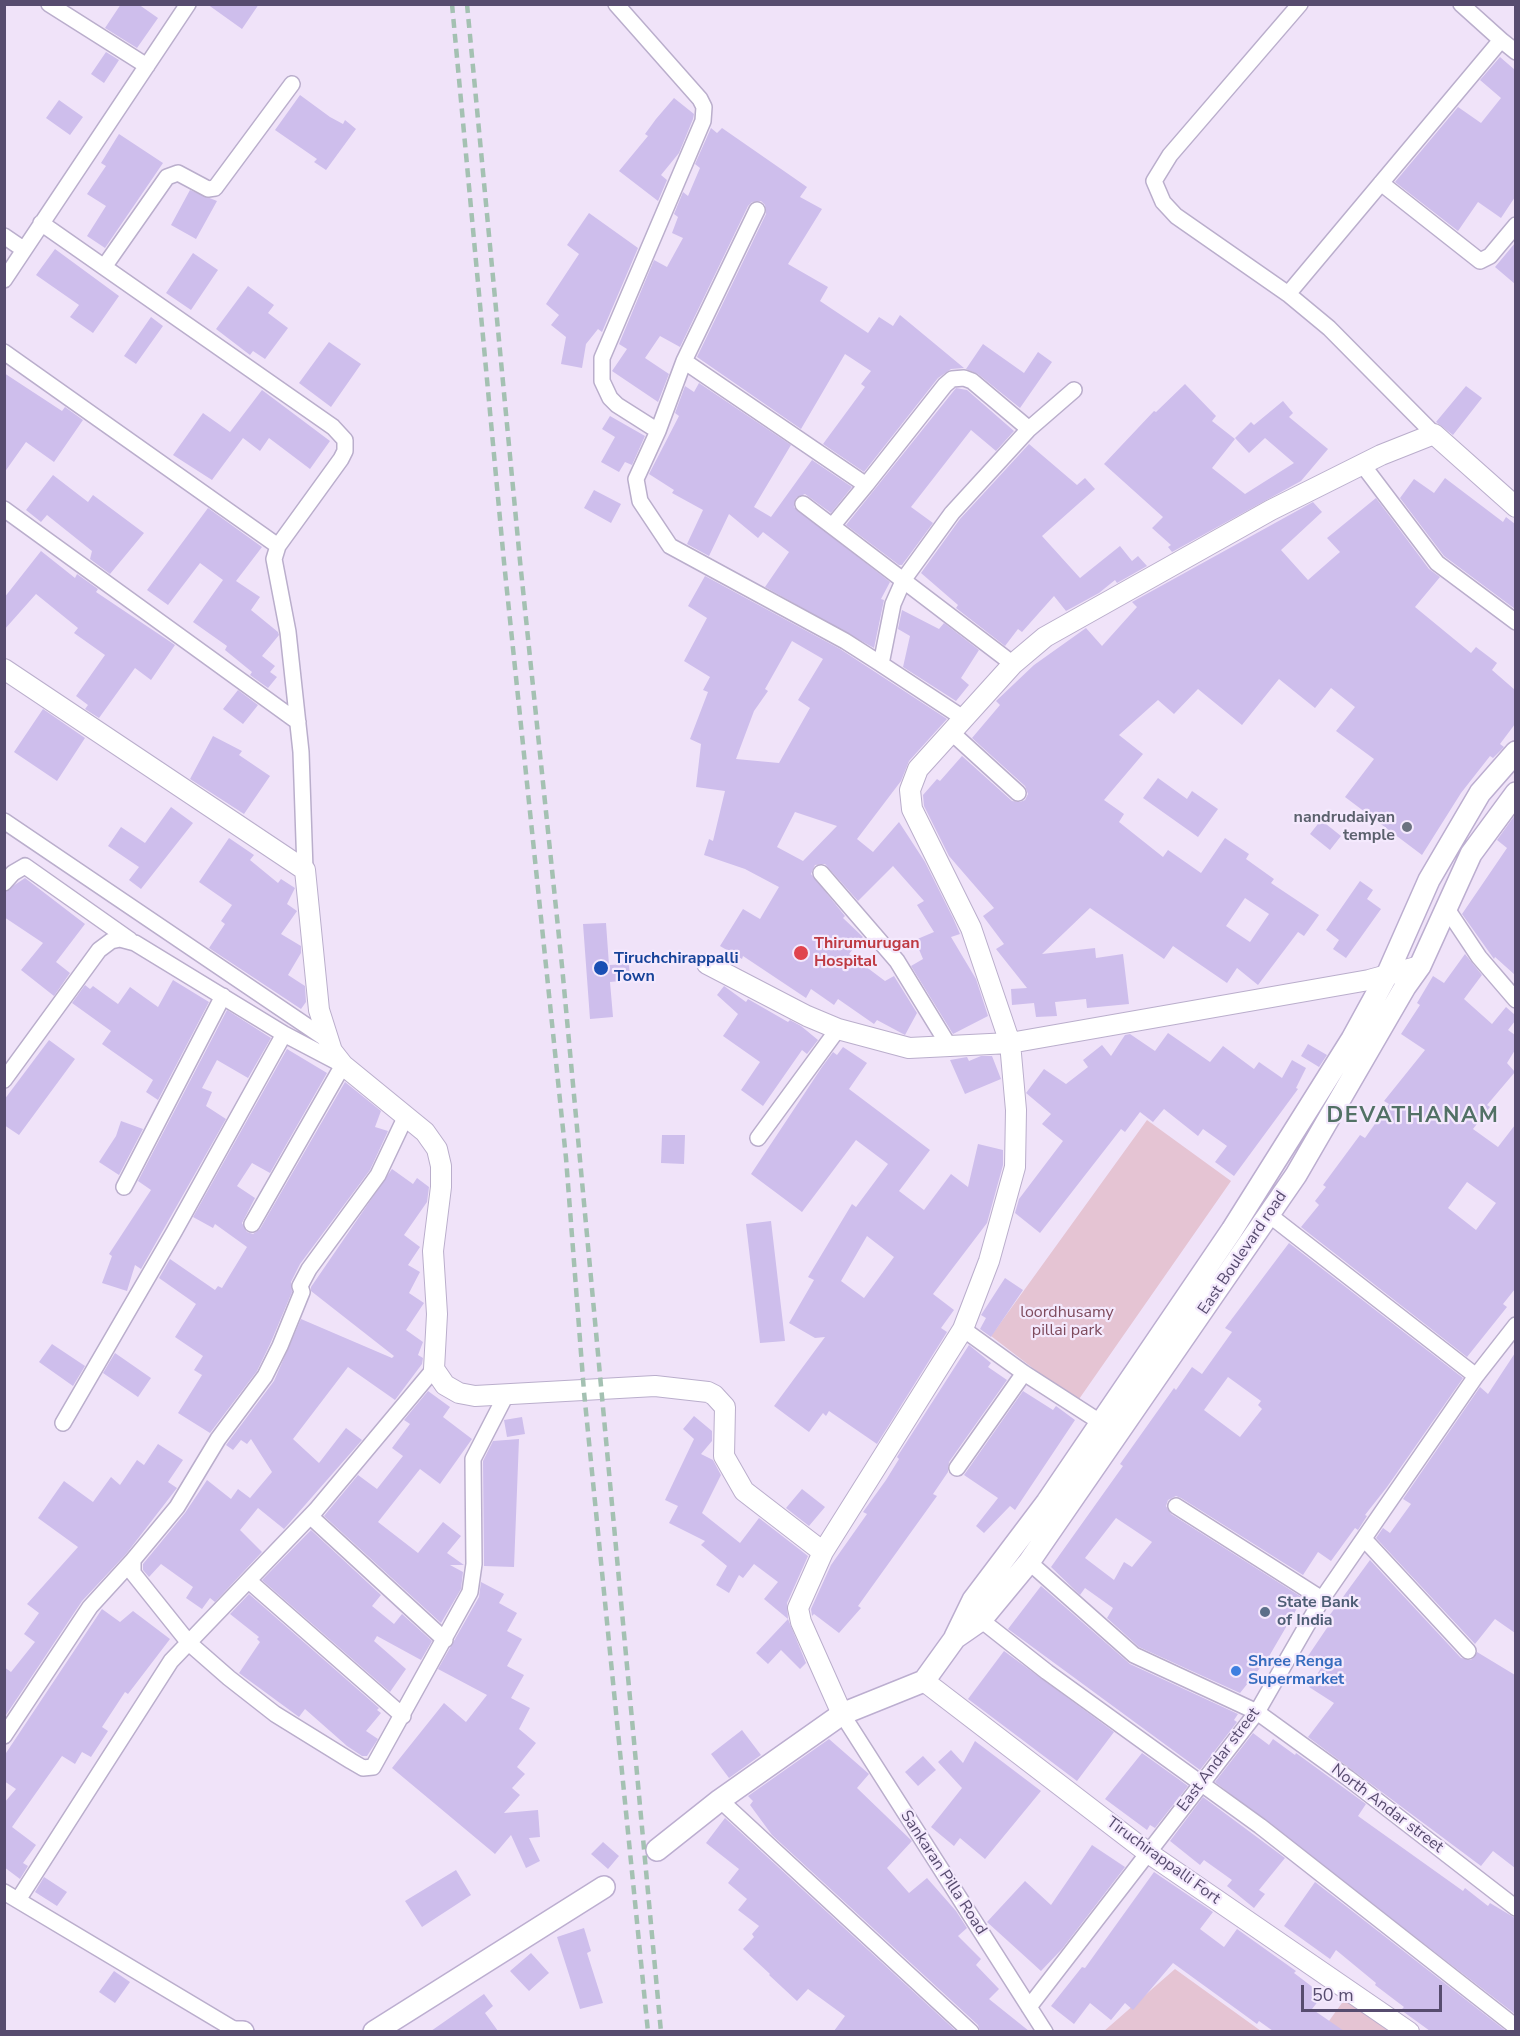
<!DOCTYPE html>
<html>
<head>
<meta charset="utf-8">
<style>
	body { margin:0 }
	#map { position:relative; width:1520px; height:2036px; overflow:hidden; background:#f0e3f9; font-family:"Nunito Sans",sans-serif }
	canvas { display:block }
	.frame { position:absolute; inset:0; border:6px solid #574c6f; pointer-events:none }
	.scale { position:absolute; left:1301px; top:1985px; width:141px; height:27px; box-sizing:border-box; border:3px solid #574c6f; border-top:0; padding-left:8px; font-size:18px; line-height:21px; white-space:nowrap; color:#574c6f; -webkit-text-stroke:4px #f4e9fd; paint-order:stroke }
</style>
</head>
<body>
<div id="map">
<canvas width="1520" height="2036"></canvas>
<div class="frame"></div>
<div class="scale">50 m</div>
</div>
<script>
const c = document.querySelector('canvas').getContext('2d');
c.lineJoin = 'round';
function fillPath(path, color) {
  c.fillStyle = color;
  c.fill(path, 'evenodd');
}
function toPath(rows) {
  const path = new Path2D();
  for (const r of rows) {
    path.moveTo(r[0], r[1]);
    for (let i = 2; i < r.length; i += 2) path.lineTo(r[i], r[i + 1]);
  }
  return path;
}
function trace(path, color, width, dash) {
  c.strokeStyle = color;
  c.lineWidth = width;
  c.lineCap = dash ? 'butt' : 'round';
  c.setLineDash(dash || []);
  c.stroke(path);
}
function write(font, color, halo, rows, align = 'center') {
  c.font = font + ' "Nunito Sans",sans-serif';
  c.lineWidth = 4.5;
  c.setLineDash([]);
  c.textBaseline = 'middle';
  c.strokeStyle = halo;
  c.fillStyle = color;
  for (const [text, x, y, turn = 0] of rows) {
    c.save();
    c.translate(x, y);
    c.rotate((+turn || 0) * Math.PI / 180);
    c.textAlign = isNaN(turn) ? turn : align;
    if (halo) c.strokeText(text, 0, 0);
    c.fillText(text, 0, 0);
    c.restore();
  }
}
const green = toPath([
	[1147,1120,1231,1181,1077,1402,991,1336],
	[1175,1969,1261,2031,1103,2032],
	[1347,1996,1398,2032,1321,2032]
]);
const building = toPath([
	[121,4,138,4,158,18,137,48,105,28],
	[207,4,259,4,242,29],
	[106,52,119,60,104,83,91,74],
	[1500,57,1515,70,1515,197,1501,218,1478,202,1458,231,1395,182,1458,107,1481,123,1501,98,1480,80],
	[300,95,330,117,343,124,345,120,356,129,326,170,314,162,317,159,275,130],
	[674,98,694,114,693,119,679,153,661,175,667,180,658,201,619,171,648,136,645,134,656,119],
	[59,100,83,117,70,135,46,118],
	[711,128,717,133,722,128,807,187,800,197,822,209,788,264,828,287,820,301,868,333,879,317,893,326,900,315,964,368,951,369,938,378,864,472,823,444,865,387,861,384,871,371,845,354,801,429,697,357,766,214,765,205,761,201,752,202,748,206,680,347,660,336,645,358,669,374,658,402,612,371,627,349,619,344,654,260,667,267,683,238,672,233,678,217,674,214,683,192,688,196,700,168,695,164],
	[119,134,163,163,105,248,87,236,106,206,87,194,106,166,101,163],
	[190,190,217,201,196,239,171,225],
	[589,213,638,248,602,332,598,329,586,344,582,368,561,364,566,337,551,325,559,315,546,304,579,254,567,245],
	[1515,243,1515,284,1495,267],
	[55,249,119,296,93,333,70,317,79,305,36,275],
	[193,253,218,270,191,310,166,293],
	[248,286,274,305,268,313,288,328,265,359,253,351,250,355,216,329],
	[151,317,163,326,136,364,124,356],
	[329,342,361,364,331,407,299,383],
	[983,344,1024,373,1038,352,1052,362,1020,408,978,374,966,369],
	[4,373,62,411,65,407,83,420,54,462,26,442,4,473],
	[699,383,791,445,754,507,771,517,812,460,852,487,831,513,805,494,796,498,794,507,890,582,881,599,884,600,874,648,765,587,789,552,763,532,758,538,729,514,709,556,687,544,703,510,672,493,674,490,649,474,679,416,675,413,685,386,694,392],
	[1185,384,1216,416,1212,421,1235,439,1212,468,1245,494,1294,463,1265,438,1249,453,1235,438,1251,422,1254,425,1283,401,1293,413,1289,417,1328,449,1301,481,1172,552,1168,547,1171,545,1152,528,1163,517,1104,464,1154,411,1156,412],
	[1466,386,1482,398,1453,435,1436,422],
	[956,388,967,390,1014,431,996,451,971,430,911,507,933,523,902,565,899,565,846,525],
	[262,390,330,441,310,469,269,438,260,451,243,438,212,480,173,455,203,413,230,432],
	[610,416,645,436,632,465,625,462,619,472,601,462,615,437,602,429],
	[1029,444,1077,485,1085,478,1095,489,1042,536,1080,578,1120,546,1132,561,1138,556,1147,566,1117,583,1115,580,1099,593,1066,611,1054,596,1022,632,1018,629,1005,646,956,608,958,605,921,573,960,519],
	[53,475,88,502,93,495,144,533,110,574,90,559,92,551,47,515,41,522,26,510],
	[1445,478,1503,522,1506,517,1515,524,1515,609,1444,556,1400,498,1414,479,1434,493],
	[594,490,621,504,611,523,584,508],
	[1376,498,1429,569,1440,577,1415,607,1471,653,1476,647,1497,663,1492,670,1515,690,1515,724,1500,744,1504,747,1493,758,1490,756,1461,793,1422,855,1345,797,1374,759,1336,731,1355,707,1331,688,1315,708,1279,679,1242,725,1198,689,1174,714,1158,700,1119,735,1143,754,1104,800,1124,814,1119,822,1163,857,1168,850,1201,873,1225,838,1249,854,1246,859,1274,879,1271,883,1319,915,1304,936,1298,932,1258,985,1237,968,1227,983,1173,946,1164,959,1090,908,1042,954,1095,948,1096,958,1123,954,1129,1004,1087,1008,1086,999,1055,1002,1057,1016,1036,1017,1034,1003,1012,1005,1011,989,1027,988,996,949,1004,944,983,916,994,908,949,856,924,806,923,795,937,779,940,781,962,756,1012,801,1020,802,1025,800,1028,794,1025,786,972,738,1000,705,996,701,1034,665,1086,628,1102,646,1137,607,1132,602,1313,502,1322,512,1281,550,1308,580,1340,552,1327,538],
	[1245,898,1269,914,1250,942,1226,926],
	[208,508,262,547,236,581,260,597,251,610,278,632,279,635,262,656,275,666,270,672,277,677,268,688,250,675,252,672,225,650,227,646,193,622,223,580,200,563,168,605,147,590],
	[41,551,75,578,77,574,98,589,96,592,175,645,151,680,135,668,99,718,85,709,88,705,76,696,105,655,74,633,78,628,36,594,4,630,4,598],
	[705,576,840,649,947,719,909,761,901,781,857,839,873,852,899,822,925,862,953,918,960,934,951,937,976,979,988,1016,953,1034,911,966,923,959,915,940,934,932,917,905,924,901,893,866,858,901,825,864,815,865,811,874,845,916,843,918,863,937,849,954,885,981,894,976,917,1013,905,1035,877,1020,874,1024,838,999,834,1005,811,989,806,998,743,956,742,959,720,946,743,909,760,919,779,887,745,869,704,855,709,839,713,841,725,791,696,787,701,744,690,739,708,692,703,690,710,677,684,661,707,618,688,606],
	[792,641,823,659,798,700,810,708,779,763,736,759,754,711,768,691,765,689],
	[795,812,837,826,803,861,777,847],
	[902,610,939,629,944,623,979,650,961,678,969,685,956,701,903,667,910,636,898,629],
	[238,690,258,705,243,724,223,709],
	[43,709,85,738,57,781,14,752],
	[213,736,242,751,239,755,270,776,244,814,190,779],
	[1158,778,1187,799,1192,791,1218,809,1198,837,1143,798],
	[171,807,193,823,141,889,129,880,139,867,108,846,121,827,145,843],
	[1515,815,1515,975,1495,957,1494,959,1462,914,1507,848,1497,840],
	[1321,820,1341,836,1330,850,1310,834],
	[229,838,254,855,250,860,278,883,281,879,295,888,287,904,297,911,281,934,301,946,301,953,288,975,305,986,306,1002,301,1009,209,948,225,924,221,921,232,905,199,882],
	[25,878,85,924,56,962,70,973,54,996,21,970,43,943,4,917,4,892],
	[1360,881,1373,890,1367,899,1381,909,1346,958,1333,949,1339,940,1326,930],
	[606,923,609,965,629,964,630,980,610,982,613,1017,590,1019,583,924],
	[1465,954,1482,975,1464,999,1492,1024,1506,1007,1515,1015,1515,1021,1508,1030,1515,1035,1515,1050,1507,1063,1515,1072,1487,1105,1490,1107,1473,1129,1498,1147,1515,1125,1515,1289,1503,1304,1507,1307,1467,1357,1301,1227,1319,1205,1315,1201,1326,1187,1323,1185,1360,1135,1365,1138,1389,1104,1384,1101,1425,1050,1401,1034,1420,1005,1417,1003,1433,976,1444,983],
	[1467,1182,1496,1203,1476,1230,1448,1208],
	[173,980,209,1002,158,1100,146,1092,153,1080,102,1044,111,1031,72,1003,85,985,90,989,93,986,118,1004,130,987,158,1007],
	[724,986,746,1002,748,999,788,1022,790,1020,801,1026,818,1040,807,1054,802,1050,763,1106,741,1090,760,1062,723,1036,738,1014,717,995],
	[227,1010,271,1038,248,1078,217,1060,202,1088,212,1092,206,1106,226,1119,141,1269,135,1265,127,1291,102,1283,112,1256,109,1254,151,1190,138,1181],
	[1168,1033,1210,1062,1223,1046,1254,1069,1259,1062,1282,1078,1292,1060,1306,1068,1296,1088,1298,1089,1234,1176,1215,1162,1227,1146,1203,1129,1198,1136,1164,1109,1153,1122,1140,1112,1125,1132,1121,1129,1040,1233,1015,1213,1019,1199,1063,1141,1042,1124,1051,1114,1026,1093,1044,1069,1066,1084,1088,1067,1083,1060,1102,1045,1111,1056,1125,1035,1130,1034,1155,1051],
	[49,1040,75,1059,19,1135,4,1125,4,1100],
	[1308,1044,1327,1055,1319,1067,1301,1056],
	[843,1047,867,1063,849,1089,930,1150,899,1191,924,1210,951,1174,968,1187,978,1144,1003,1150,1003,1165,987,1223,933,1294,954,1310,941,1328,947,1332,877,1444,829,1411,826,1416,823,1413,809,1432,774,1406,825,1337,815,1338,789,1323,814,1280,808,1277,852,1204,856,1207,888,1164,856,1140,802,1212,751,1174,822,1067,833,1052,837,1055],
	[867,1236,894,1257,864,1298,841,1281],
	[287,1049,327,1073,270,1173,252,1163,237,1186,255,1198,242,1223,247,1232,253,1234,260,1229,345,1082,381,1111,375,1127,388,1131,370,1170,300,1264,291,1282,292,1292,271,1342,257,1371,210,1433,178,1413,202,1375,194,1370,203,1356,175,1337,196,1304,159,1278,170,1259,215,1290,218,1286,222,1288,247,1247,215,1224,213,1228,193,1217],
	[981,1056,992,1056,1001,1079,965,1094,950,1060,967,1057,969,1061],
	[121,1121,143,1129,119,1175,99,1162,116,1136],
	[662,1135,685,1135,684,1164,661,1163],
	[392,1169,413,1184,417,1178,429,1187,427,1202,404,1235,420,1247,408,1265,420,1272,409,1293,424,1303,406,1330,423,1342,418,1355,423,1358,422,1364,395,1400,348,1367,293,1439,319,1463,346,1428,362,1440,284,1529,258,1508,240,1530,262,1552,215,1602,210,1598,202,1609,186,1598,193,1587,161,1564,149,1577,143,1570,143,1564,185,1513,207,1480,231,1499,238,1489,250,1498,272,1472,251,1439,247,1444,241,1440,233,1450,226,1445,274,1381,301,1319,392,1358,394,1356,311,1291,311,1287],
	[771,1221,785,1341,760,1343,746,1224],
	[1289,1243,1463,1378,1387,1487,1365,1515,1367,1516,1358,1530,1355,1528,1331,1561,1318,1552,1303,1575,1181,1498,1176,1496,1168,1500,1166,1506,1171,1514,1303,1598,1268,1658,1240,1693,1139,1647,1107,1618,1113,1608,1085,1588,1080,1595,1051,1567,1123,1466,1120,1464,1174,1388,1176,1390,1192,1367,1202,1374,1232,1332,1225,1328],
	[1228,1377,1261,1401,1258,1405,1262,1409,1240,1437,1204,1410],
	[1116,1518,1152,1542,1132,1567,1124,1562,1114,1580,1085,1558],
	[1005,1278,1023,1290,991,1337,980,1329,986,1318,981,1315],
	[52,1344,85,1366,73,1386,39,1362],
	[969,1345,991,1363,988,1367,1007,1380,949,1462,948,1472,933,1494,937,1496,858,1606,861,1608,839,1633,814,1614,812,1616,811,1609,831,1565,867,1514,863,1512,886,1480,899,1459,897,1457],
	[115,1353,151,1378,138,1397,103,1373],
	[1515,1353,1515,1633,1495,1619,1475,1644,1376,1538,1383,1528,1390,1533,1411,1504,1403,1499,1480,1387,1488,1394],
	[428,1391,450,1407,443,1417,472,1439,440,1484,420,1469,378,1522,418,1553,443,1522,461,1536,447,1553,464,1565,450,1565,463,1572,461,1589,441,1623,324,1516,358,1475,377,1489,403,1456,392,1448,410,1424,404,1420],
	[1023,1391,1053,1410,1056,1406,1075,1420,1015,1510,1010,1506,984,1533,976,1526,998,1498,964,1475],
	[694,1416,712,1431,712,1441,701,1454,713,1460,721,1475,702,1513,740,1543,759,1518,808,1556,787,1603,788,1619,764,1599,778,1582,754,1564,743,1578,739,1575,729,1593,716,1585,727,1566,701,1545,705,1541,669,1523,678,1506,665,1500,694,1439,683,1429],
	[522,1417,525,1434,507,1437,504,1420],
	[519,1439,514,1567,484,1566,483,1461,493,1441],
	[158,1444,183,1460,168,1482,177,1488,126,1554,82,1601,4,1718,4,1667,11,1672,35,1642,24,1634,39,1613,27,1604,78,1547,38,1518,64,1481,93,1502,111,1477,120,1485,137,1460,144,1465],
	[802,1489,825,1507,809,1526,786,1508],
	[311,1530,381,1595,372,1606,394,1624,402,1614,432,1641,421,1660,377,1636,374,1641,406,1669,390,1692,262,1580],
	[1370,1560,1461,1658,1471,1660,1477,1652,1515,1675,1515,1868,1493,1851,1481,1866,1308,1737,1334,1703,1309,1687,1323,1665,1308,1656,1333,1619,1329,1616],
	[481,1582,504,1594,499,1603,517,1613,507,1631,522,1639,507,1666,524,1675,511,1698,530,1708,519,1729,536,1743,517,1767,525,1774,512,1788,520,1795,504,1813,538,1810,540,1837,529,1838,540,1861,526,1868,511,1835,495,1854,392,1768,444,1703,466,1722,487,1695,438,1669,479,1597],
	[1041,1586,1130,1664,1238,1714,1234,1720,1237,1722,1200,1770,1008,1629],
	[249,1594,379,1708,377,1710,381,1713,366,1731,378,1739,367,1756,362,1756,347,1746,305,1709,299,1717,239,1673,260,1642,257,1639,259,1637,230,1614],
	[102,1609,120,1622,133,1611,170,1639,128,1694,125,1692,102,1727,108,1731,91,1757,82,1752,75,1764,62,1756,12,1827,36,1845,23,1863,28,1866,20,1879,4,1867,4,1803,16,1789,4,1781,4,1756],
	[788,1619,806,1663,800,1669,781,1650,768,1664,756,1653],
	[1004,1651,1114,1732,1077,1781,968,1699],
	[742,1730,761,1755,729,1778,711,1754],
	[1253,1733,1269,1745,1273,1739,1295,1755,1296,1753,1366,1804,1358,1816,1463,1891,1465,1888,1488,1906,1490,1903,1515,1918,1515,2014,1215,1782],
	[829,1739,869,1774,857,1788,912,1841,887,1868,909,1893,927,1878,956,1911,967,1928,958,1936,981,1959,976,1965,999,1989,989,1999,1029,2031,980,2031,978,2025,772,1835,750,1805,753,1801,748,1796],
	[975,1741,1041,1791,985,1859,960,1838,954,1846,931,1827,962,1788,938,1762,951,1750,963,1763],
	[1142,1753,1188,1786,1155,1828,1150,1825,1147,1830,1105,1799],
	[923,1756,936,1770,918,1786,905,1772],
	[1203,1797,1285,1858,1259,1890,1265,1894,1254,1908,1227,1886,1232,1880,1204,1860,1200,1865,1170,1841],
	[725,1818,956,2031,834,2031,845,2016,808,1989,797,2001,769,1975,770,1974,743,1949,754,1937,752,1934,759,1926,738,1910,747,1899,728,1883,739,1869,706,1843],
	[603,1842,619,1856,608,1869,591,1854],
	[1092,1845,1125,1867,1062,1949,1041,1971,987,1922,1025,1881,1051,1905],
	[456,1870,471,1895,422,1927,405,1901],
	[1154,1872,1213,1912,1200,1929,1224,1947,1237,1929,1296,1971,1294,1973,1323,1995,1312,2009,1344,2031,1273,2031,1259,2021,1257,2024,1173,1963,1133,2010,1125,2003,1111,2020,1090,2003,1074,2024,1051,2006,1082,1967,1085,1968],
	[44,1877,67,1892,57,1906,35,1892],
	[1315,1882,1506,2031,1430,2031,1401,2010,1404,2007,1375,1985,1376,1983,1336,1950,1330,1959,1284,1926],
	[584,1928,591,1951,587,1953,603,2003,580,2009,557,1937],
	[531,1953,549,1973,529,1991,510,1971],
	[114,1971,130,1982,115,2003,99,1992],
	[484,1994,493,2006,485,2013,498,2031,431,2031]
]);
const minor = toPath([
	[49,4,147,66],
	[616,4,700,99,704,107,703,121,602,358,602,381,610,398,617,405,658,431],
	[1501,40,1516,52],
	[1381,183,1480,261,1490,256,1516,225],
	[41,223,333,427,345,440,345,451,341,459,278,546,274,559,288,632,301,752,305,870],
	[4,236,23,249],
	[104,267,167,177,178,173,208,189,215,188,292,84],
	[4,280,188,4],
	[1288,294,1176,216,1163,202,1154,181,1170,155,1300,4],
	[4,352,278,546],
	[684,361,757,210],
	[1029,429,972,381,964,378,952,379,945,385,866,485,684,361,658,431,636,479,640,501,670,546,845,641,881,664,893,604,904,579,952,513,1029,429,1074,390],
	[1434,434,1329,328,1288,294,1501,40,1461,4],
	[1362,464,1437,563,1516,622],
	[803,504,1013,664],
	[4,509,298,722],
	[833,525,866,485],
	[881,664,963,718],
	[951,732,1018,793],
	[4,821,329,1041],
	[821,873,897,961,949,1046],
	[4,883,13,873,25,866,130,940],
	[1447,909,1479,957,1516,1000],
	[4,1080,99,950,111,941,120,939,135,943,284,1034,343,1065,252,1224],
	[405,1118,378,1175,309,1269,300,1286,302,1292,280,1346,265,1376,218,1439,177,1507,133,1560,133,1573,189,1643,229,1678,275,1714,351,1761,363,1768,373,1767,470,1592,474,1564,473,1459,506,1395],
	[758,1138,838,1029],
	[124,1187,223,996],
	[1268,1214,1476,1376],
	[963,1329,1024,1373,1100,1422],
	[63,1423,174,1232,284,1034],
	[957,1468,1024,1373],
	[1176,1506,1322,1599],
	[310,1516,445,1640],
	[1365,1540,1468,1651],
	[1029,1562,1134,1655,1257,1712,1348,1778,1516,1908],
	[249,1581,403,1716],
	[981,1620,1047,1672,1260,1826,1516,2027],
	[842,1714,1045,2032],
	[4,1736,90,1607,133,1560],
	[720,1800,971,2032],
	[4,1892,235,2030],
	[18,1900,171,1661,316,1510,434,1369],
	[1029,2007,1257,1712,1322,1599,1476,1376,1516,1325]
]);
const tertiary = toPath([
	[4,669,305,870,319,1010,332,1051,343,1065,425,1132,437,1149,441,1166,441,1187,433,1251,437,1314,434,1369,445,1385,459,1393,475,1396,655,1386,708,1392,714,1395,725,1407,724,1456,744,1491,823,1552,798,1608,801,1622,842,1714],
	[707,964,807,1016,838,1029,909,1048,1010,1043,1369,980,1420,966],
	[823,1552,963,1329,989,1261,1015,1167,1016,1110,1010,1043,971,928,912,809,910,790,918,769,1013,664,1045,637,1271,510,1381,455,1434,434,1516,507],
	[924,1681,1147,1852,1409,2032]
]);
const secondary = toPath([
	[955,1637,973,1600,1047,1502,1232,1230,1352,1039,1387,975,1429,880,1480,793,1516,752],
	[657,1850,720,1800,842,1714,924,1681,955,1638,981,1620,1029,1562,1296,1175,1405,987,1420,966,1471,854,1516,793],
	[233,2032,243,2032],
	[374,2032,604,1887]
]);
const rail = toPath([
	[452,4,504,562,566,1158,584,1392,648,2032],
	[467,4,520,561,562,966,661,2032]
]);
const markers = [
	[1407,827,6,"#6b7280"],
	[801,953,8,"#e0444e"],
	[601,968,8,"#1a4fb4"],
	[1265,1612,6,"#5c6f8a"],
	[1236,1671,6,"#3f7fe0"]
];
const worshipNames = [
	["nandrudaiyan",1395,818],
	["temple",1395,836]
];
const healthNames = [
	["Thirumurugan",814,944],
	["Hospital",814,962]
];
const transitNames = [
	["Tiruchchirappalli",614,959],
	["Town",614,977]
];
const streetNames = [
	["East Boulevard road",1243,1253,-56],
	["East Andar street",1219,1760,-53],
	["North Andar street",1387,1809,37],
	["Tiruchirappalli Fort",1163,1861,36],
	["Sankaran Pilla Road",943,1873,57]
];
const parkNames = [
	["loordhusamy",1067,1313],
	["pillai park",1067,1331]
];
const serviceNames = [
	["State Bank",1277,1603],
	["of India",1277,1621]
];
const shopNames = [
	["Shree Renga",1248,1662],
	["Supermarket",1248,1680]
];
const districtNames = [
	["DEVATHANAM",1413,1117]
];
fillPath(green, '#e5c4d3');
fillPath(building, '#cebeec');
trace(minor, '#baaecc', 18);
trace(tertiary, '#baaecc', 22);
trace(secondary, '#bcaed0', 24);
trace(minor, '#fff', 15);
trace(tertiary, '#fff', 20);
trace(secondary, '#fff', 21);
trace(rail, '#a4c1b2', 4.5, [9, 6]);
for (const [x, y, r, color] of markers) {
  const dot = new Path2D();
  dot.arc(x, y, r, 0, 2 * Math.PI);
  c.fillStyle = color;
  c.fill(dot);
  trace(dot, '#f4e9fd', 2);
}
write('bold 16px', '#5b616d', '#f4e9fd', worshipNames, 'right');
write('bold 16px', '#be3a42', '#f4e9fd', healthNames, 'left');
write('bold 16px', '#164399', '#f4e9fd', transitNames, 'left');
write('16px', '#574c6f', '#f4e9fd', streetNames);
write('16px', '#7e4b5d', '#f4e9fd', parkNames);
write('bold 16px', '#4e5e75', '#f4e9fd', serviceNames, 'left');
write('bold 16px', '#366cbe', '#f4e9fd', shopNames, 'left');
c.letterSpacing = '1.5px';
write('bold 22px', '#527165', '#f4e9fd', districtNames);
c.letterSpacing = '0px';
</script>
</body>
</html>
